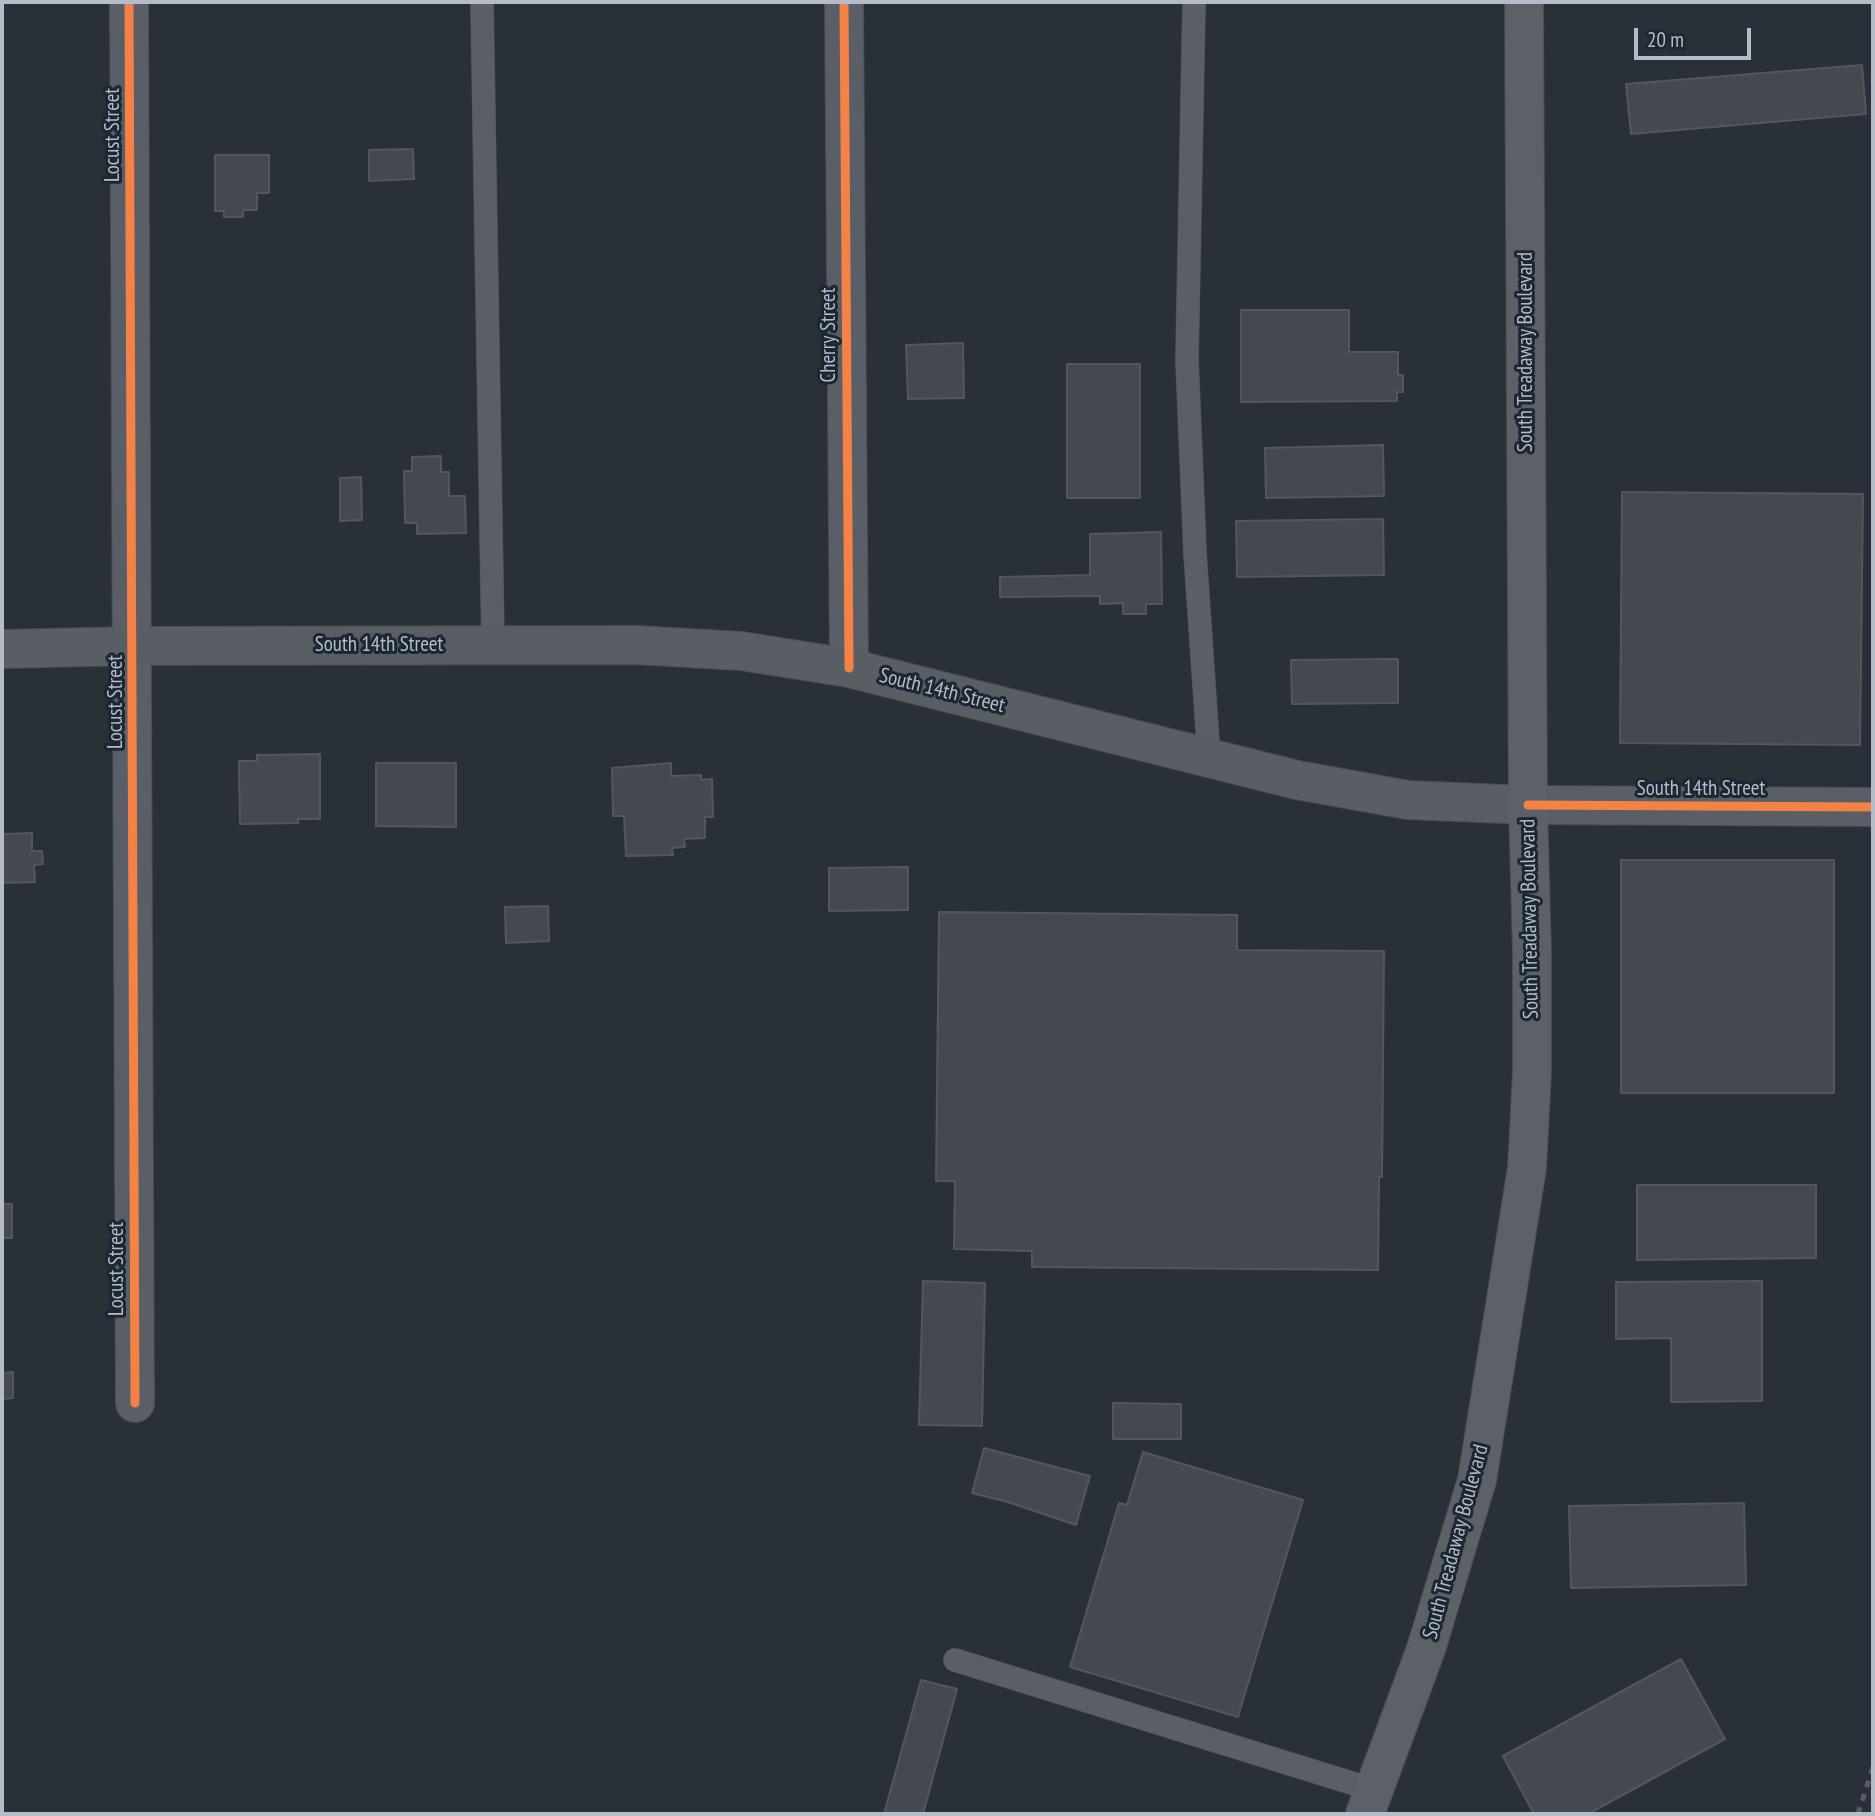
<!DOCTYPE html>
<html>
<head>
<meta charset="utf-8">
<style>
	body { margin:0 }
	#map { position:relative; width:1875px; height:1816px; overflow:hidden; background:#2a3038; font-family:"PT Sans Narrow",sans-serif }
	canvas { display:block }
	.frame { position:absolute; inset:0; border:4px solid #b4bcc9; pointer-events:none }
	.scale { position:absolute; left:1634px; top:28px; width:117px; height:32px; box-sizing:border-box; border:4px solid #b4bcc9; border-top:0; padding-left:9px; font-size:21px; line-height:24px; white-space:nowrap; color:#b4bcc9; -webkit-text-stroke:5px #1d2633; paint-order:stroke }
</style>
</head>
<body>
<div id="map">
<canvas width="1875" height="1816"></canvas>
<div class="frame"></div>
<div class="scale">20 m</div>
</div>
<script>
const c = document.querySelector('canvas').getContext('2d');
c.lineJoin = 'round';
function fillPath(path, color) {
  c.fillStyle = color;
  c.fill(path, 'evenodd');
}
function toPath(rows) {
  const path = new Path2D();
  for (const r of rows) {
    path.moveTo(r[0], r[1]);
    for (let i = 2; i < r.length; i += 2) path.lineTo(r[i], r[i + 1]);
  }
  return path;
}
function trace(path, color, width, dash) {
  c.strokeStyle = color;
  c.lineWidth = width;
  c.lineCap = dash ? 'butt' : 'round';
  c.setLineDash(dash || []);
  c.stroke(path);
}
function write(font, color, halo, rows, align = 'center') {
  c.font = font + ' "PT Sans Narrow",sans-serif';
  c.lineWidth = 6;
  c.setLineDash([]);
  c.textBaseline = 'middle';
  c.strokeStyle = halo;
  c.fillStyle = color;
  for (const [text, x, y, turn = 0] of rows) {
    c.save();
    c.translate(x, y);
    c.rotate((+turn || 0) * Math.PI / 180);
    c.textAlign = isNaN(turn) ? turn : align;
    if (halo) c.strokeText(text, 0, 0);
    c.fillText(text, 0, 0);
    c.restore();
  }
}
const building = toPath([
	[1862,65,1866,114,1631,134,1626,84,1862,65],
	[413,149,414,179,369,181,369,150,413,149],
	[215,155,269,155,269,193,257,193,257,210,243,210,243,217,224,217,224,211,215,211,215,155],
	[1241,310,1349,310,1349,352,1398,352,1398,375,1403,375,1403,392,1397,392,1397,401,1241,402,1241,310],
	[963,343,964,398,908,399,906,345,963,343],
	[1067,364,1140,364,1140,498,1067,498,1067,364],
	[1383,445,1384,496,1266,498,1265,448,1383,445],
	[441,456,441,472,449,472,449,496,465,496,466,533,417,534,417,523,405,523,404,471,412,471,412,457,441,456],
	[361,477,362,520,340,521,340,478,361,477],
	[1622,492,1863,494,1860,745,1620,743,1622,492],
	[1383,519,1384,575,1237,577,1236,521,1383,519],
	[1161,532,1162,604,1146,604,1146,614,1123,614,1123,603,1100,604,1100,596,1000,597,1000,577,1090,575,1090,534,1161,532],
	[1398,659,1398,703,1292,704,1291,660,1398,659],
	[320,754,320,819,298,819,298,823,240,824,239,761,257,761,257,755,320,754],
	[376,763,456,763,456,827,376,826,376,763],
	[671,763,671,776,701,775,701,780,712,779,713,817,705,817,705,838,684,839,685,847,672,848,673,855,626,856,624,816,613,816,612,768,671,763],
	[32,833,32,851,42,851,43,864,34,865,35,882,2,883,2,834,32,833],
	[1621,860,1834,860,1834,1093,1621,1093,1621,860],
	[908,867,908,910,829,911,829,868,908,867],
	[548,906,549,941,506,943,505,907,548,906],
	[939,912,1237,915,1237,950,1384,951,1382,1177,1379,1177,1378,1270,1032,1267,1032,1251,954,1249,955,1181,936,1181,939,912],
	[1637,1185,1816,1185,1816,1258,1637,1260,1637,1185],
	[2,1204,12,1204,12,1238,2,1238,2,1204],
	[923,1281,985,1283,982,1426,919,1425,923,1281],
	[1762,1281,1762,1401,1671,1402,1671,1338,1616,1339,1616,1282,1762,1281],
	[13,1372,13,1398,2,1399,2,1373,13,1372],
	[1113,1403,1181,1404,1181,1439,1113,1439,1113,1403],
	[984,1448,1090,1476,1076,1525,1008,1502,972,1493,984,1448],
	[1143,1452,1303,1500,1238,1717,1070,1667,1119,1503,1127,1505,1143,1452],
	[1744,1503,1746,1585,1571,1588,1569,1506,1744,1503],
	[1681,1659,1725,1739,1588,1814,1534,1814,1503,1756,1681,1659],
	[921,1680,957,1689,923,1814,884,1814,921,1680]
]);
const service = toPath([
	[482,2,493,645],
	[1194,2,1187,360,1195,553,1209,758],
	[955,1660,1374,1790]
]);
const minor = toPath([
	[129,2,135,1403],
	[844,2,849,668]
]);
const tertiary = toPath([
	[1528,805,1873,807]
]);
const secondary = toPath([
	[2,649,134,646,636,645,741,651,849,668,1297,780,1408,800,1528,805]
]);
const primary = toPath([
	[1365,1814,1426,1649,1477,1480,1527,1168,1532,1072,1532,954,1528,805,1524,2]
]);
const rail = toPath([
	[1858,1814,1873,1767]
]);
const cycleway = toPath([
	[129,2,135,1403],
	[844,2,849,668],
	[1528,805,1873,807]
]);
const streetNames = [
	["Locust Street",113,135,-90],
	["Cherry Street",829,335,-90],
	["South Treadaway Boulevard",1526,352,-90],
	["South 14th Street",379,645],
	["South 14th Street",942,691,14],
	["Locust Street",116,702,-90],
	["South 14th Street",1701,789],
	["South Treadaway Boulevard",1530,919,-91],
	["Locust Street",117,1269,-90],
	["South Treadaway Boulevard",1456,1542,-75]
];
fillPath(building, '#444950');
trace(building, '#52575f', 2);
trace(service, '#484c53', 24);
trace(minor, '#484c53', 40);
trace(tertiary, '#484c53', 40);
trace(secondary, '#484c53', 40);
trace(primary, '#484c55', 40);
trace(service, '#5a5e66', 23);
trace(minor, '#5a5e66', 38);
trace(tertiary, '#5a5e66', 38);
trace(secondary, '#595d64', 38);
trace(primary, '#5c6168', 38);
trace(rail, '#595d64', 5, [7, 7]);
trace(cycleway, '#f48246', 9);
write('21px', '#b4bcc9', '#1d2633', streetNames);
</script>
</body>
</html>
